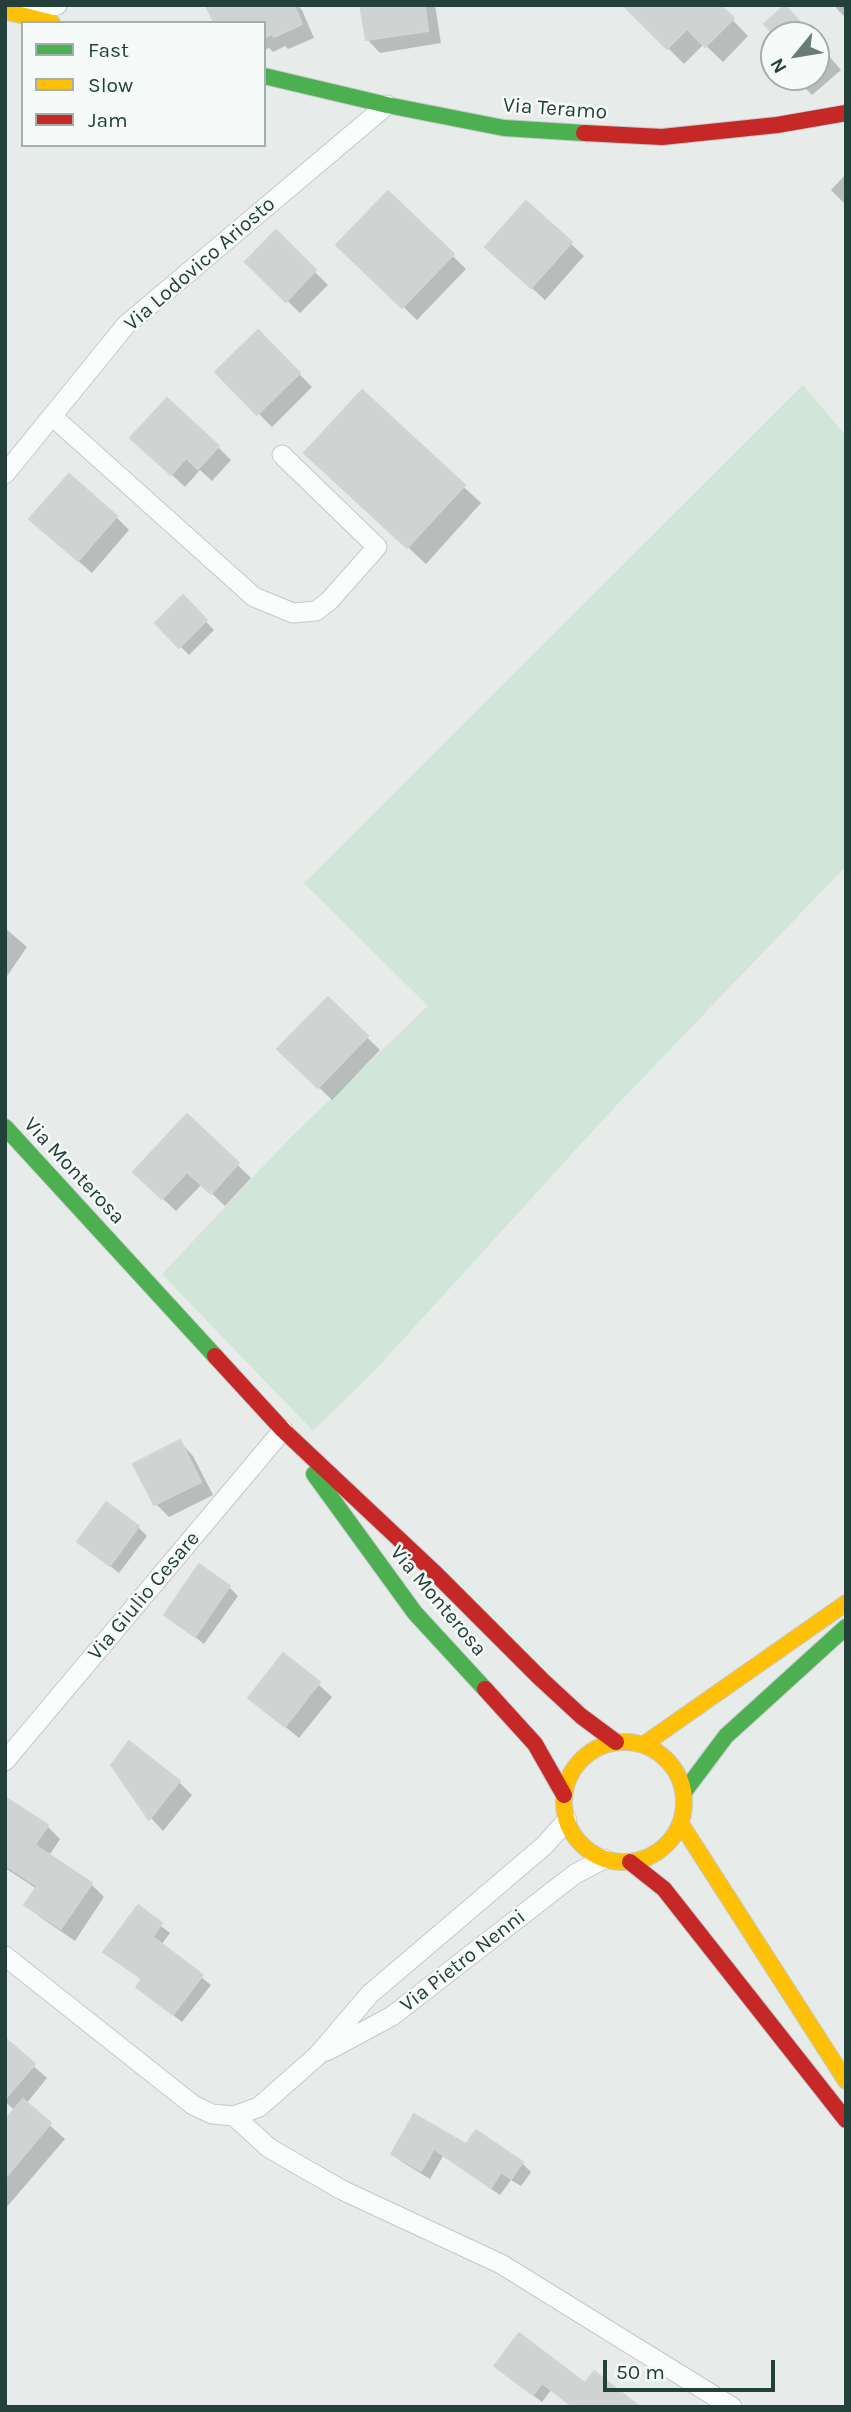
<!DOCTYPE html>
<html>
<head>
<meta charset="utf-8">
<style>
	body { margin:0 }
	#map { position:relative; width:851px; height:2412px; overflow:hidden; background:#e7ecea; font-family:Karla,sans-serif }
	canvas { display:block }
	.frame { position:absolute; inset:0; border:7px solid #24403b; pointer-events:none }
	.legend { position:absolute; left:21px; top:21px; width:245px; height:126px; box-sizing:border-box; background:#f6faf9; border:2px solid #a2b0ad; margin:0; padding:9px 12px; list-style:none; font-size:21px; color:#24403b }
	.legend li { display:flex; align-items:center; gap:14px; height:35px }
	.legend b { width:35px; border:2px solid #a2b0ad }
	.north { position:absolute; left:760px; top:21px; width:70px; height:70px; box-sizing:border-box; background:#f6faf9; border:2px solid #a2b0ad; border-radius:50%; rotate:240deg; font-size:19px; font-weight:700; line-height:28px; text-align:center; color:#24403b }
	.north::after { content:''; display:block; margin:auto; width:24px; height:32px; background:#687c78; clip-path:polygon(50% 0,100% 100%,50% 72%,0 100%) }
	.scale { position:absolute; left:603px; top:2360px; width:172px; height:32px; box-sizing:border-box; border:4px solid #24403b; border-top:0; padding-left:9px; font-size:21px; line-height:24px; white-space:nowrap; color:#24403b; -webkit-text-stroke:5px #f6faf9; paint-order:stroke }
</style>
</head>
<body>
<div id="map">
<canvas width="851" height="2412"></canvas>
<div class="frame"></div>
<ul class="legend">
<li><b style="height:9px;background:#4caf50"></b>Fast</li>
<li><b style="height:9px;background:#ffc107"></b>Slow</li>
<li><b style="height:9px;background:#c62828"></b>Jam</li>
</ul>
<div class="north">N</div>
<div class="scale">50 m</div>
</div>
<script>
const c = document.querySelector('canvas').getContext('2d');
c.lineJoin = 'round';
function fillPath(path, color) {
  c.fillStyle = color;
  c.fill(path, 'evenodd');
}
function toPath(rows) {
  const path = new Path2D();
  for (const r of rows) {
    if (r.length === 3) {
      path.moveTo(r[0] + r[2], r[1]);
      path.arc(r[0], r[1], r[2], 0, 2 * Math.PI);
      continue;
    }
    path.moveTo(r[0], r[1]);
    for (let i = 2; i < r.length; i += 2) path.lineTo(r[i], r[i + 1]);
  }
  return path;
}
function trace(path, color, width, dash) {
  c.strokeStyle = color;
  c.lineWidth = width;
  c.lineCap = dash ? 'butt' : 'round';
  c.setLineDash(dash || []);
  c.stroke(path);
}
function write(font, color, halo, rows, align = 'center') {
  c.font = font + ' Karla,sans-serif';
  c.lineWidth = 5;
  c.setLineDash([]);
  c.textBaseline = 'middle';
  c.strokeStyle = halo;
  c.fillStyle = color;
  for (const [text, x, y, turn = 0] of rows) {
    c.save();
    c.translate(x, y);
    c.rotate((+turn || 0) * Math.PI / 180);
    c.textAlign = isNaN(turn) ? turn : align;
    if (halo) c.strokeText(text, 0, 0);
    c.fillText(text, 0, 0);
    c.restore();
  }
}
const green = toPath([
	[803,385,846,436,846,866,612,1110,377,1368,313,1431,162,1274,291,1137,428,1006,304,883]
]);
const shadow = toPath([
	[208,5,297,5,302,10,314,38,288,49,285,46,273,52,269,48,264,50,264,23],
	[362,5,435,5,441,43,380,53,367,39],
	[625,5,718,5,748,36,723,62,704,44,684,64],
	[834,5,846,5,846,18,839,11],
	[816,41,841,70,812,95,794,77,816,77],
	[846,174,846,205,831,190],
	[388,193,466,269,417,320,339,245],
	[276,233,328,285,300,313,247,262],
	[570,243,584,256,545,300,501,260],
	[258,332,312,387,272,427,217,372],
	[362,392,481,503,426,564,324,470],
	[218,447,231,460,212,481,200,470,185,487,146,451],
	[116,517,129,530,92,573,45,532],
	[183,598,214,630,189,655,157,623],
	[5,928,27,947,5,979],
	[328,1000,380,1050,332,1100,280,1049],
	[187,1116,251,1178,225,1206,202,1184,176,1211,148,1185],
	[180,1442,193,1456,213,1495,169,1517,156,1504,136,1465],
	[138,1527,147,1536,119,1573,80,1542],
	[229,1587,238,1596,204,1644,167,1615],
	[318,1684,332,1697,299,1738,250,1698],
	[113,1765,179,1782,192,1795,163,1831,151,1818],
	[5,1800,47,1826,60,1839,49,1856,91,1884,104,1897,75,1941,40,1917,27,1904,37,1889,5,1868],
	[138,1908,170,1933,161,1945,211,1985,182,2022,147,1995,143,1981,106,1952],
	[5,2041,47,2078,26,2104,65,2139,5,2209,5,2123,16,2111,5,2102],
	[415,2116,467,2146,477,2132,522,2163,531,2172,521,2186,511,2180,500,2195,443,2156,430,2179,402,2162,393,2154],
	[519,2335,573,2407,551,2390,542,2402,505,2374]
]);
const building = toPath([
	[206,5,294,5,302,24,274,37,272,34,264,37,264,23,214,23,206,5],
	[360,5,425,5,428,31,366,40,360,5],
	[623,5,720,5,734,18,705,47,687,29,667,49,623,5],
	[785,5,811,35,774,35,764,24,785,5],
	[388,191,454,254,402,308,336,245,388,191],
	[526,201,572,242,531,288,485,247,526,201],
	[276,230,316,270,286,302,245,262,276,230],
	[258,330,300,373,257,415,215,372,258,330],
	[362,390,465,485,407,548,304,453,362,390],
	[167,398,219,446,198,469,186,458,171,475,130,438,167,398],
	[69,474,117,516,78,561,29,519,69,474],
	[183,595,207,620,179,648,155,623,183,595],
	[328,997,368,1036,318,1088,277,1049,328,997],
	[187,1114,239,1163,211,1194,187,1172,162,1199,133,1172,187,1114],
	[180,1440,201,1482,154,1505,133,1464,180,1440],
	[106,1502,139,1526,110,1566,77,1542,106,1502],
	[199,1564,230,1586,195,1637,164,1615,199,1564],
	[283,1653,320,1682,285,1727,248,1698,283,1653],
	[129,1741,180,1781,149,1820,111,1765,129,1741],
	[5,1797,48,1825,35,1845,92,1883,61,1929,24,1905,37,1886,5,1865,5,1797],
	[138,1905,162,1923,153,1937,203,1975,173,2015,136,1987,142,1979,103,1952,138,1905],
	[5,2038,35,2064,5,2099,5,2038],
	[23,2099,51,2123,5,2178,5,2120,23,2099],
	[414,2114,466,2144,476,2130,523,2162,511,2179,501,2172,491,2188,434,2149,421,2171,391,2154,414,2114],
	[519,2333,585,2383,594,2371,640,2407,573,2407,542,2383,533,2395,494,2366,519,2333]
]);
const street = toPath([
	[20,11,57,5],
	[52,416,254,597,293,613,316,611,329,601,377,547,282,455],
	[5,474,126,325,387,105],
	[5,1761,283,1430],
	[5,1956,193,2105,212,2114,234,2116,259,2107,317,2056,370,1994,545,1845,567,1820],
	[327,2051,392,2016,575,1874,604,1859],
	[234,2116,269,2148,342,2190,501,2264,732,2407]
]);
const fast = toPath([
	[264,76,387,105,504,128,584,133],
	[5,1127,215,1356],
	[314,1474,415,1613,485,1689],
	[684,1792,726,1736,846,1627]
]);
const slow = toPath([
	[5,11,52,23],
	[624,1802,60],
	[643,1745,846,1603],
	[681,1824,846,2081]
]);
const jam = toPath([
	[584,133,662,137,777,125,846,113],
	[215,1356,283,1430,434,1572,541,1679,581,1716,616,1742],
	[485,1689,535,1744,564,1795],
	[630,1862,664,1889,846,2120]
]);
const streetNames = [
	["Via Teramo",555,109,4],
	["Via Lodovico Ariosto",200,264,-41],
	["Via Monterosa",74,1171,47],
	["Via Giulio Cesare",144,1596,-50],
	["Via Monterosa",438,1601,50],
	["Via Pietro Nenni",463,1961,-38]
];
fillPath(green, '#d1e5d8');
fillPath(shadow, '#0003');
fillPath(building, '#cfd3d2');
trace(building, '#d0d5d3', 2);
trace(street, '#c4c9c7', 21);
trace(fast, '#c3cac8', 18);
trace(slow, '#c3cac8', 18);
trace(jam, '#c3cac8', 18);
trace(street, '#fbfcfc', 19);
trace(fast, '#4caf50', 16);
trace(slow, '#ffc107', 16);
trace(jam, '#c62828', 16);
write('21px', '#24403b', '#f6faf9', streetNames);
</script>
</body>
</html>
